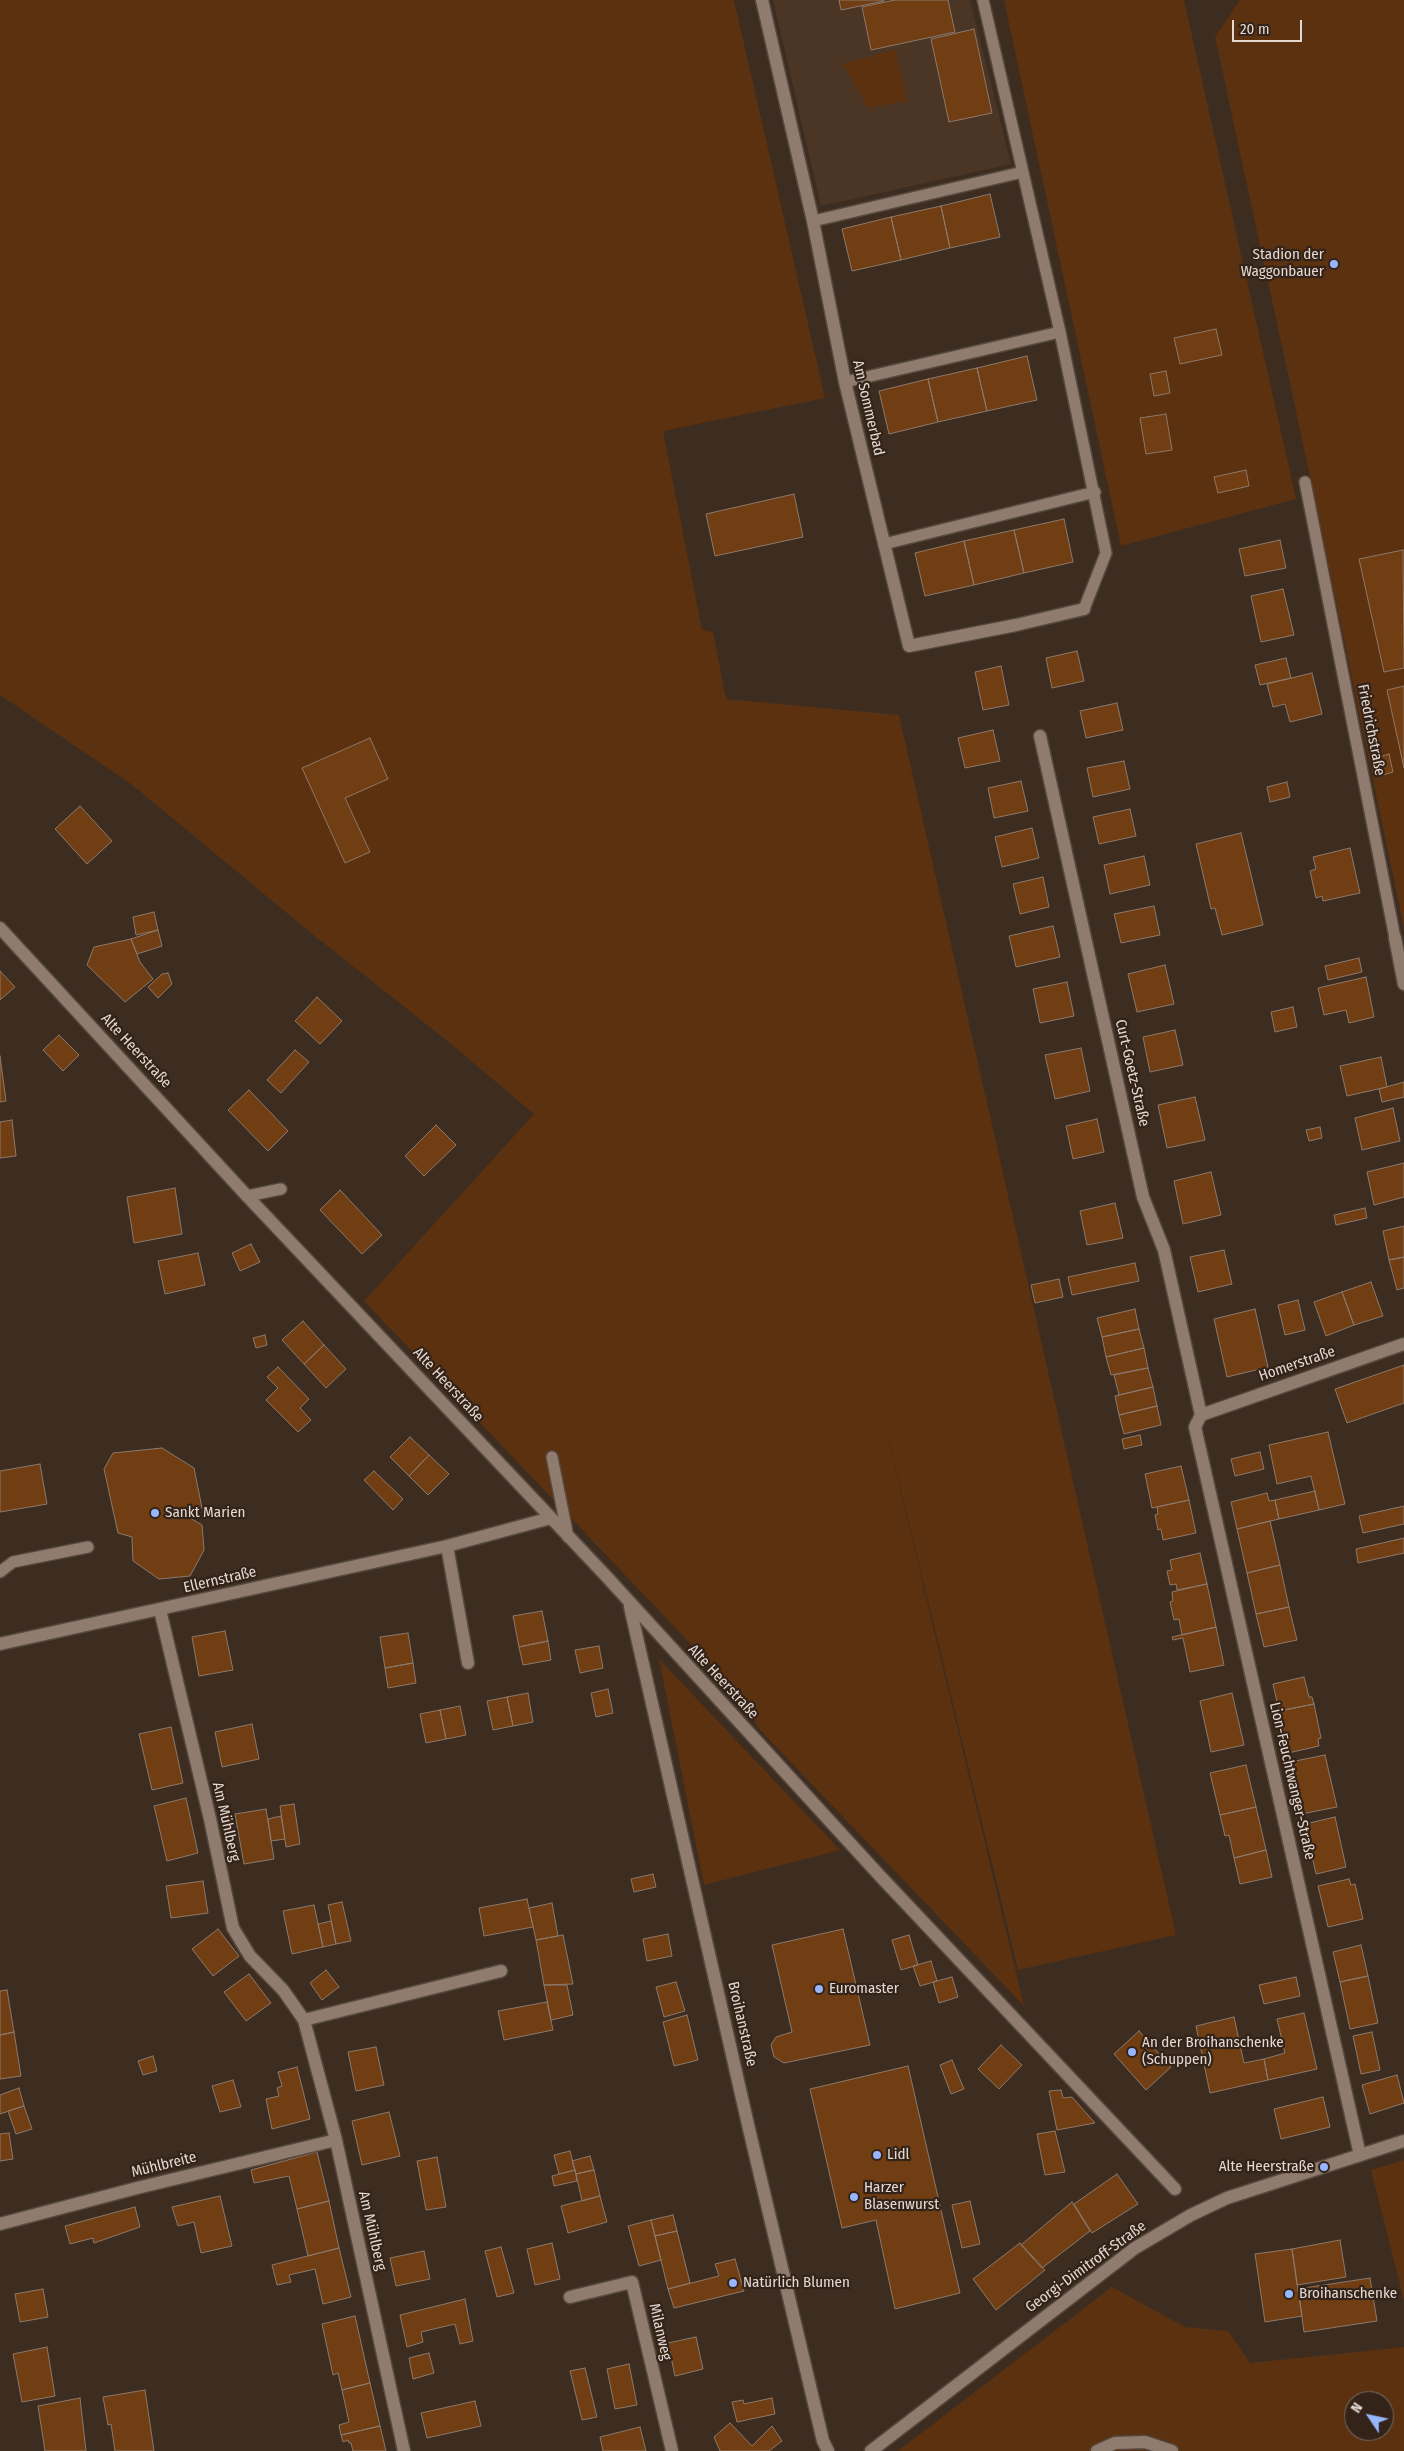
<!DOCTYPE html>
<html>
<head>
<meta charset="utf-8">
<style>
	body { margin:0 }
	#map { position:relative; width:1404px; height:2451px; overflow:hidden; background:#3d2d21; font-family:"Fira Sans Condensed",sans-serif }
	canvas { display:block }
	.north { position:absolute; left:1344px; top:2391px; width:50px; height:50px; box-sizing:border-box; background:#332318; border:1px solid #7a6c62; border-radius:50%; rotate:304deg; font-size:14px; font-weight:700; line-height:20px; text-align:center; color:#e4d9d2 }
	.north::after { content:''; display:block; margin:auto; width:18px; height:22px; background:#97b6fd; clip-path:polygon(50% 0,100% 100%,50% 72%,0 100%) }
	.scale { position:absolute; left:1232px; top:20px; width:70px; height:22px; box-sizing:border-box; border:2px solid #e4d9d2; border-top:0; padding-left:6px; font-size:15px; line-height:18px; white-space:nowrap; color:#e4d9d2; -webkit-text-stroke:4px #332318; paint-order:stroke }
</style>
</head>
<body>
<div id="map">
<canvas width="1404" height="2451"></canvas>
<div class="north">N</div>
<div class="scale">20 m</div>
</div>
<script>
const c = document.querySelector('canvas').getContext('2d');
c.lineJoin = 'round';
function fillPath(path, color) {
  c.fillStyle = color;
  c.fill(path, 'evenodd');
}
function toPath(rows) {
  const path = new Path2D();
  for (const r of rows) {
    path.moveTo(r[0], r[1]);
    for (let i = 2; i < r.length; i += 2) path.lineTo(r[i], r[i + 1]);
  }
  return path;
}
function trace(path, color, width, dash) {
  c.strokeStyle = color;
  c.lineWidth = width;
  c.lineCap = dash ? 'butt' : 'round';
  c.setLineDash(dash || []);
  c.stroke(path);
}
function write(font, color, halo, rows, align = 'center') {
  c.font = font + ' "Fira Sans Condensed",sans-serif';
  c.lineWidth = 4.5;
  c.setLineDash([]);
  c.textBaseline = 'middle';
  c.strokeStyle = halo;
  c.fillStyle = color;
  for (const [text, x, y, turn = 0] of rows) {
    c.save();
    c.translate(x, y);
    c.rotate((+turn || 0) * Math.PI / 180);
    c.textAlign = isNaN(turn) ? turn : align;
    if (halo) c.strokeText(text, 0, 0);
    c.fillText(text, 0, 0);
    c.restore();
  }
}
const built = toPath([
	[773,0,970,0,1011,164,821,206]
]);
const green = toPath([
	[0,0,734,0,825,398,663,431,702,630,713,632,726,699,899,715,1176,1935,1018,1970,875,1384,1024,2006,757,1727,749,1705,364,1301,534,1114,450,1043,316,937,131,784,0,695],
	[1004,0,1184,0,1296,499,1121,546],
	[1240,0,1404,0,1404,929,1313,490,1215,37],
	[896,49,907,101,868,108,843,64],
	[659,1659,840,1850,704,1885],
	[1404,2160,1404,2301,1371,2170],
	[1112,2287,1185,2327,1228,2331,1250,2363,1404,2347,1404,2451,898,2451],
	[1354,2401,1384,2401,1384,2431,1354,2431]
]);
const building = toPath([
	[839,0,884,0,884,1,841,10,839,0],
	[895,0,948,0,955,32,871,50,862,7,895,0],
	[974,29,992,113,949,122,931,39,974,29],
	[990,194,1000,237,950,248,941,206,990,194],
	[941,206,950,248,901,260,891,217,941,206],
	[891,217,901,260,852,271,842,229,891,217],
	[1216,329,1222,355,1180,364,1174,338,1216,329],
	[1027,356,1037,400,987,411,977,368,1027,356],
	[977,368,987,411,938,422,928,379,977,368],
	[1166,371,1170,393,1154,396,1150,374,1166,371],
	[928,379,938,422,889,434,879,391,928,379],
	[1166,414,1172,450,1146,454,1140,418,1166,414],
	[1246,470,1249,486,1218,493,1214,477,1246,470],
	[794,494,803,537,715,556,706,514,794,494],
	[1064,519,1073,562,1024,573,1014,530,1064,519],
	[1014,530,1024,573,974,585,964,541,1014,530],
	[1280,540,1286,568,1245,576,1239,549,1280,540],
	[964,541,974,585,925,596,915,553,964,541],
	[1403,550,1404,668,1384,672,1359,559,1403,550],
	[1283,589,1294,635,1261,642,1251,596,1283,589],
	[1077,651,1084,681,1052,688,1046,658,1077,651],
	[1286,658,1291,678,1260,685,1255,665,1286,658],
	[1001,666,1009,705,983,710,975,672,1001,666],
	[1312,673,1322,714,1290,722,1285,704,1273,707,1267,684,1312,673],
	[1404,686,1404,768,1387,690,1404,686],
	[1117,703,1123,730,1086,738,1080,711,1117,703],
	[993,730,1000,761,965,768,958,738,993,730],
	[370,738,388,779,345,798,370,852,345,863,302,768,370,738],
	[1389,754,1393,772,1383,775,1379,757,1389,754],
	[1124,761,1130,789,1093,797,1087,768,1124,761],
	[1021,781,1028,811,994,818,988,788,1021,781],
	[1287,782,1290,797,1270,802,1267,787,1287,782],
	[80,806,112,841,87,864,55,829,80,806],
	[1130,809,1136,836,1099,844,1093,817,1130,809],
	[1032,828,1039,858,1002,867,995,837,1032,828],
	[1241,833,1263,925,1222,935,1215,908,1211,909,1196,844,1241,833],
	[1350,848,1360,893,1323,901,1322,896,1316,898,1310,871,1316,869,1313,857,1350,848],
	[1144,856,1150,885,1110,894,1104,865,1144,856],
	[1043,877,1049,907,1020,914,1013,884,1043,877],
	[1154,906,1160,935,1121,943,1114,914,1154,906],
	[154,912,158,930,136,935,133,917,154,912],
	[1053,926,1060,957,1016,967,1009,936,1053,926],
	[158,930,162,946,137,954,131,939,158,930],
	[131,939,140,962,153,979,125,1002,87,965,94,947,131,939],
	[1359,958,1362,972,1328,980,1325,966,1359,958],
	[1165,965,1174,1004,1137,1012,1128,974,1165,965],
	[0,971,15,987,0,1000,0,971],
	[168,973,172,984,158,998,148,987,162,974,168,973],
	[1366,977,1374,1017,1349,1023,1346,1010,1324,1015,1318,988,1366,977],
	[1067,982,1074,1016,1040,1023,1033,989,1067,982],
	[317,997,342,1021,320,1044,295,1021,317,997],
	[1293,1007,1297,1027,1275,1032,1271,1012,1293,1007],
	[1175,1030,1183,1065,1150,1072,1143,1037,1175,1030],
	[59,1035,79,1055,63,1071,43,1050,59,1035],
	[1081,1048,1090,1091,1055,1099,1045,1055,1081,1048],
	[295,1050,309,1062,281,1093,267,1080,295,1050],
	[0,1056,6,1101,0,1102,0,1056],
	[1381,1057,1387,1087,1347,1096,1340,1066,1381,1057],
	[1404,1082,1404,1097,1382,1102,1379,1089,1404,1082],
	[249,1090,288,1131,268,1151,228,1110,249,1090],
	[1195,1097,1205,1140,1167,1148,1158,1105,1195,1097],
	[1393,1108,1400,1141,1362,1150,1355,1118,1393,1108],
	[1097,1119,1104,1152,1073,1159,1066,1126,1097,1119],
	[12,1120,16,1156,0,1158,0,1122,12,1120],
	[436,1125,456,1145,424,1176,405,1156,436,1125],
	[1320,1127,1322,1138,1309,1141,1306,1130,1320,1127],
	[1404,1163,1404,1197,1374,1205,1367,1172,1404,1163],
	[1211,1172,1221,1215,1183,1224,1174,1181,1211,1172],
	[175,1188,182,1234,134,1243,127,1197,175,1188],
	[340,1190,382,1235,362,1254,320,1210,340,1190],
	[1115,1203,1123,1238,1087,1245,1080,1211,1115,1203],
	[1365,1208,1367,1218,1336,1225,1334,1215,1365,1208],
	[1404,1226,1404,1257,1389,1260,1383,1231,1404,1226],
	[251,1244,260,1262,240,1271,232,1253,251,1244],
	[1224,1250,1232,1284,1198,1292,1190,1257,1224,1250],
	[198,1253,205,1285,165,1294,158,1261,198,1253],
	[1404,1257,1404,1288,1397,1290,1389,1260,1404,1257],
	[1135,1263,1139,1281,1072,1295,1068,1277,1135,1263],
	[1059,1279,1063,1297,1035,1303,1031,1285,1059,1279],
	[1371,1282,1383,1316,1354,1325,1342,1292,1371,1282],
	[1342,1292,1354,1325,1326,1336,1314,1302,1342,1292],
	[1298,1300,1305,1330,1285,1335,1278,1305,1298,1300],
	[1135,1309,1139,1329,1102,1337,1097,1318,1135,1309],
	[1255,1309,1268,1367,1227,1377,1214,1319,1255,1309],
	[303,1321,324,1345,304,1364,282,1340,303,1321],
	[1139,1329,1144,1348,1106,1357,1102,1337,1139,1329],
	[265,1335,267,1345,256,1348,253,1338,265,1335],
	[324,1345,346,1369,326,1388,304,1364,324,1345],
	[1144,1348,1148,1368,1111,1375,1106,1357,1144,1348],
	[1404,1365,1404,1403,1347,1423,1335,1389,1404,1365],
	[278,1367,309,1399,300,1408,311,1420,298,1432,266,1400,278,1388,267,1377,278,1367],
	[1148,1368,1153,1387,1119,1395,1114,1375,1148,1368],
	[1153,1387,1157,1406,1119,1415,1115,1396,1153,1387],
	[1157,1406,1161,1425,1124,1434,1119,1415,1157,1406],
	[1328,1432,1345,1504,1319,1510,1311,1476,1277,1484,1269,1445,1328,1432],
	[1140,1435,1142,1445,1124,1449,1122,1439,1140,1435],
	[410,1437,429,1455,409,1476,390,1457,410,1437],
	[162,1448,194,1468,202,1508,190,1518,202,1525,204,1550,190,1576,159,1579,133,1561,132,1537,118,1533,104,1469,113,1453,162,1448],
	[1260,1452,1264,1469,1235,1476,1231,1459,1260,1452],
	[429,1455,449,1474,428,1495,409,1476,429,1455],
	[40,1464,47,1504,0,1512,0,1471,40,1464],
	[1181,1466,1189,1500,1152,1508,1145,1474,1181,1466],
	[374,1471,403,1499,393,1510,364,1480,374,1471],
	[1315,1491,1319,1510,1279,1519,1275,1500,1315,1491],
	[1267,1493,1269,1501,1275,1500,1279,1519,1237,1529,1231,1502,1267,1493],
	[1189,1500,1196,1533,1163,1540,1161,1529,1158,1530,1155,1515,1158,1514,1157,1507,1189,1500],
	[1404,1506,1404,1524,1363,1533,1359,1516,1404,1506],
	[1270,1521,1280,1565,1247,1573,1237,1529,1270,1521],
	[1404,1538,1404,1553,1358,1563,1356,1549,1404,1538],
	[1200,1553,1207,1584,1177,1590,1176,1584,1170,1585,1167,1571,1172,1570,1170,1560,1200,1553],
	[1280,1565,1289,1607,1256,1614,1247,1573,1280,1565],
	[1207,1584,1216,1627,1182,1635,1179,1619,1174,1620,1170,1602,1173,1601,1172,1592,1207,1584],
	[1289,1607,1297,1640,1264,1647,1256,1614,1289,1607],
	[542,1611,548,1641,519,1647,513,1616,542,1611],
	[1216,1627,1224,1665,1190,1672,1183,1638,1173,1640,1172,1637,1216,1627],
	[225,1631,233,1670,199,1676,192,1637,225,1631],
	[408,1633,413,1663,385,1668,380,1637,408,1633],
	[548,1641,551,1660,523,1665,519,1647,548,1641],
	[599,1646,603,1668,580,1673,575,1650,599,1646],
	[413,1663,416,1683,388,1688,385,1668,413,1663],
	[1304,1677,1309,1697,1312,1697,1314,1704,1279,1711,1273,1684,1304,1677],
	[608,1689,613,1713,596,1717,591,1693,608,1689],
	[528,1693,533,1722,513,1726,507,1697,528,1693],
	[1232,1693,1244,1745,1211,1752,1200,1701,1232,1693],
	[507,1697,513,1726,493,1730,487,1701,507,1697],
	[1314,1704,1321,1738,1318,1739,1319,1746,1288,1753,1279,1711,1314,1704],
	[460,1706,466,1735,446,1739,440,1710,460,1706],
	[440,1710,446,1739,426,1743,420,1714,440,1710],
	[252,1724,259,1759,222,1767,215,1732,252,1724],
	[171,1727,183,1783,152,1790,139,1734,171,1727],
	[1325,1755,1337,1807,1301,1814,1290,1762,1325,1755],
	[1246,1765,1256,1807,1220,1815,1210,1773,1246,1765],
	[186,1798,198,1853,167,1861,154,1806,186,1798],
	[294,1804,300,1844,286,1847,280,1806,294,1804],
	[1256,1807,1266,1850,1234,1858,1229,1835,1225,1836,1220,1815,1256,1807],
	[266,1809,274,1859,244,1864,235,1814,266,1809],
	[281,1816,285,1839,271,1841,268,1819,281,1816],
	[1335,1817,1346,1867,1316,1874,1305,1824,1335,1817],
	[1266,1850,1272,1877,1240,1884,1234,1858,1266,1850],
	[653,1874,656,1887,634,1892,631,1879,653,1874],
	[1349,1879,1351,1885,1355,1884,1363,1919,1328,1927,1318,1886,1349,1879],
	[203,1881,208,1913,171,1918,166,1886,203,1881],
	[527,1899,533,1927,484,1936,479,1908,527,1899],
	[342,1902,351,1941,336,1944,328,1905,342,1902],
	[552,1903,558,1936,536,1940,529,1908,552,1903],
	[314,1905,323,1947,292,1954,283,1911,314,1905],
	[331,1921,336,1944,323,1947,318,1924,331,1921],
	[218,1929,239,1956,213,1976,192,1949,218,1929],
	[843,1929,870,2045,784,2063,774,2057,771,2045,776,2037,792,2032,772,1945,843,1929],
	[668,1934,672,1956,647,1961,643,1939,668,1934],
	[563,1935,573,1984,544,1985,536,1940,563,1935],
	[909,1935,918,1965,901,1970,892,1940,909,1935],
	[1361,1945,1368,1976,1340,1982,1333,1952,1361,1945],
	[931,1961,937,1981,920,1986,913,1966,931,1961],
	[326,1970,339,1987,322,2000,310,1983,326,1970],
	[249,1974,271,2003,246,2021,224,1992,249,1974],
	[1368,1976,1378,2023,1350,2029,1340,1982,1368,1976],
	[952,1977,958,1997,939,2003,933,1982,952,1977],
	[1296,1977,1300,1996,1264,2004,1259,1985,1296,1977],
	[676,1982,685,2011,664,2017,656,1987,676,1982],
	[544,1985,567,1985,573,2015,551,2020,544,1985],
	[7,1990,14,2032,0,2035,0,1991,7,1990],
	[547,2002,553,2030,504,2040,498,2011,547,2002],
	[1304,2013,1317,2069,1268,2080,1264,2059,1285,2053,1277,2019,1304,2013],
	[687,2015,698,2060,674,2066,663,2022,687,2015],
	[1234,2017,1244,2063,1264,2059,1268,2080,1210,2093,1196,2026,1234,2017],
	[1139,2031,1171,2067,1146,2090,1114,2054,1139,2031],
	[14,2032,21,2076,0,2079,0,2035,14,2032],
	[1372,2032,1380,2070,1361,2074,1353,2036,1372,2032],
	[1001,2045,1022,2065,999,2089,978,2069,1001,2045],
	[376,2047,384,2085,356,2091,348,2052,376,2047],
	[153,2056,157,2071,143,2075,138,2061,153,2056],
	[952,2060,964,2089,951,2094,940,2065,952,2060],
	[908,2066,960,2293,895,2309,876,2220,842,2228,810,2089,908,2066],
	[297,2067,310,2119,272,2129,266,2099,279,2096,277,2088,282,2086,278,2072,297,2067],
	[1397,2075,1404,2103,1370,2114,1362,2085,1397,2075],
	[233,2080,241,2107,220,2112,212,2086,233,2080],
	[19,2088,24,2106,0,2114,0,2095,19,2088],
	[1061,2090,1063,2098,1072,2097,1095,2123,1057,2130,1049,2091,1061,2090],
	[1323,2097,1330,2127,1281,2139,1274,2109,1323,2097],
	[24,2106,32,2129,16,2134,8,2111,24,2106],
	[389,2112,400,2156,362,2165,352,2121,389,2112],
	[1055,2131,1065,2172,1045,2175,1037,2134,1055,2131],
	[9,2133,13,2159,0,2161,0,2134,9,2133],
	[570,2151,575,2170,559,2174,554,2155,570,2151],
	[317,2152,329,2201,297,2209,289,2176,254,2183,251,2170,317,2152],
	[590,2156,594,2170,576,2174,572,2161,590,2156],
	[437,2157,446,2207,426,2210,417,2161,437,2157],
	[575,2170,577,2181,554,2186,552,2176,575,2170],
	[594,2170,600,2196,582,2201,576,2174,594,2170],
	[1117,2174,1138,2204,1092,2233,1074,2204,1117,2174],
	[220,2196,232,2246,201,2253,194,2222,178,2226,172,2207,220,2196],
	[600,2196,607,2222,568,2233,561,2206,600,2196],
	[329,2201,339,2248,308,2256,297,2209,329,2201],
	[970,2201,980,2244,962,2248,952,2205,970,2201],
	[1072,2202,1090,2231,1042,2268,1021,2245,1072,2202],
	[135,2207,140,2227,94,2243,93,2238,70,2244,65,2226,135,2207],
	[673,2215,677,2231,655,2236,651,2220,673,2215],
	[651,2220,661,2260,639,2266,628,2226,651,2220],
	[677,2231,690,2283,668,2289,655,2236,677,2231],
	[1340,2240,1346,2277,1297,2285,1292,2249,1340,2240],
	[552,2243,560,2279,535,2285,527,2249,552,2243],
	[1020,2243,1045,2270,996,2310,973,2279,1020,2243],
	[501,2247,514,2293,497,2297,485,2251,501,2247],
	[339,2248,351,2297,323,2304,315,2269,289,2275,291,2282,277,2285,272,2265,339,2248],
	[1292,2249,1302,2316,1265,2322,1255,2254,1292,2249],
	[424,2251,430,2279,396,2286,390,2258,424,2251],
	[735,2259,744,2291,674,2308,668,2289,719,2276,715,2264,735,2259],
	[1370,2278,1377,2321,1304,2332,1298,2289,1370,2278],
	[43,2289,48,2317,20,2322,15,2294,43,2289],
	[465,2299,473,2341,460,2344,455,2324,421,2332,423,2342,407,2347,400,2315,465,2299],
	[355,2316,370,2383,342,2390,338,2373,333,2375,322,2324,355,2316],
	[696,2337,703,2369,675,2376,668,2343,696,2337],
	[47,2347,55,2396,22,2402,13,2354,47,2347],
	[429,2353,434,2373,413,2379,409,2358,429,2353],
	[629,2364,637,2405,615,2409,607,2369,629,2364],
	[585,2368,597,2417,582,2420,570,2371,585,2368],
	[370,2383,380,2426,341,2435,339,2425,349,2422,342,2390,370,2383],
	[145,2390,154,2451,115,2451,111,2424,108,2425,103,2397,145,2390],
	[80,2398,86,2451,45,2451,38,2406,80,2398],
	[772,2398,775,2414,737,2422,732,2402,743,2400,744,2404,772,2398],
	[475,2401,481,2426,427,2438,421,2413,475,2401],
	[730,2423,752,2446,772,2426,782,2441,769,2451,720,2451,714,2437,730,2423],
	[380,2426,386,2451,353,2451,351,2443,349,2443,348,2440,343,2442,341,2435,380,2426],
	[640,2427,646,2451,603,2451,600,2437,640,2427]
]);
const lane = toPath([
	[983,0,1060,332,1106,553,1084,609],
	[813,221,1023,172],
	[845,382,1060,332],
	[1305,482,1395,938],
	[884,544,1095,492],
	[247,1196,281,1189],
	[552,1457,568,1537],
	[0,1572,13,1562,88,1547]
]);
const street = toPath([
	[762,0,813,221,845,382,909,646,1016,625,1084,609],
	[1040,736,1143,1197,1164,1250,1201,1415],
	[0,928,247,1196,606,1576,880,1876,1175,2189],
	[1395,938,1404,984],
	[1201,1415,1195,1427,1360,2155],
	[1201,1415,1404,1344],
	[447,1546,468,1663],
	[630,1607,749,2129,823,2441,828,2451],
	[160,1610,210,1819,233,1928,250,1956,283,1990,304,2020,336,2140,404,2451],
	[0,1644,447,1546,551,1518],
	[304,2020,501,1971],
	[0,2224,137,2188,336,2140],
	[570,2297,632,2282,672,2451],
	[1097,2451,1115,2443,1145,2442,1172,2451]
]);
const secondary = toPath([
	[871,2451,1135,2248,1191,2215,1227,2198,1404,2141]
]);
const markers = [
	[1334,264,5,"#97b6fd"],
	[155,1513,5,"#97b6fd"],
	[819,1989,5,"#97b6fd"],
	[1132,2052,5,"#97b6fd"],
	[877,2155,5,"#97b6fd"],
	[1324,2167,5,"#97b6fd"],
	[854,2197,5,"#97b6fd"],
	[733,2283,5,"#97b6fd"],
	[1289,2294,5,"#97b6fd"]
];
const poiNames = [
	["Stadion der",1324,255,"right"],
	["Waggonbauer",1324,272,"right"],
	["Sankt Marien",165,1513],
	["Euromaster",829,1989],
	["An der Broihanschenke",1142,2043],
	["(Schuppen)",1142,2060],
	["Lidl",887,2155],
	["Alte Heerstraße",1314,2167,"right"],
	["Harzer",864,2188],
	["Blasenwurst",864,2205],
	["Natürlich Blumen",743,2283],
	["Broihanschenke",1299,2294]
];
const streetNames = [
	["Am Sommerbad",868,408,77],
	["Friedrichstraße",1371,730,79],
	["Alte Heerstraße",136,1051,47],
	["Curt-Goetz-Straße",1132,1073,77],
	["Homerstraße",1297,1364,-19],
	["Alte Heerstraße",448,1385,47],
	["Ellernstraße",220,1580,-13],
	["Alte Heerstraße",723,1682,47],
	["Lion-Feuchtwanger-Straße",1292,1781,77],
	["Am Mühlberg",226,1822,77],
	["Broihanstraße",742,2024,77],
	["Mühlbreite",164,2165,-14],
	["Am Mühlberg",372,2231,77],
	["Georgi-Dimitroff-Straße",1086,2267,-36],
	["Milanweg",660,2332,77]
];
fillPath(built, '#4b3525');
fillPath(green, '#5b310f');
fillPath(building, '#713e13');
trace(building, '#8c796b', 1);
trace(lane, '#56483e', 14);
trace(street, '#56483e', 15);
trace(secondary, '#56483e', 15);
trace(lane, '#907c6f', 11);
trace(street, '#907c6f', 12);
trace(secondary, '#907c6f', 12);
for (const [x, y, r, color] of markers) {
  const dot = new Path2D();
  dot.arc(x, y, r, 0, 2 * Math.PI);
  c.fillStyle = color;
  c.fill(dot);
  trace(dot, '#332318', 2);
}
write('15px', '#e4d9d2', '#332318', poiNames, 'left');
write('15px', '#e4d9d2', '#332318', streetNames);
</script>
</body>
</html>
